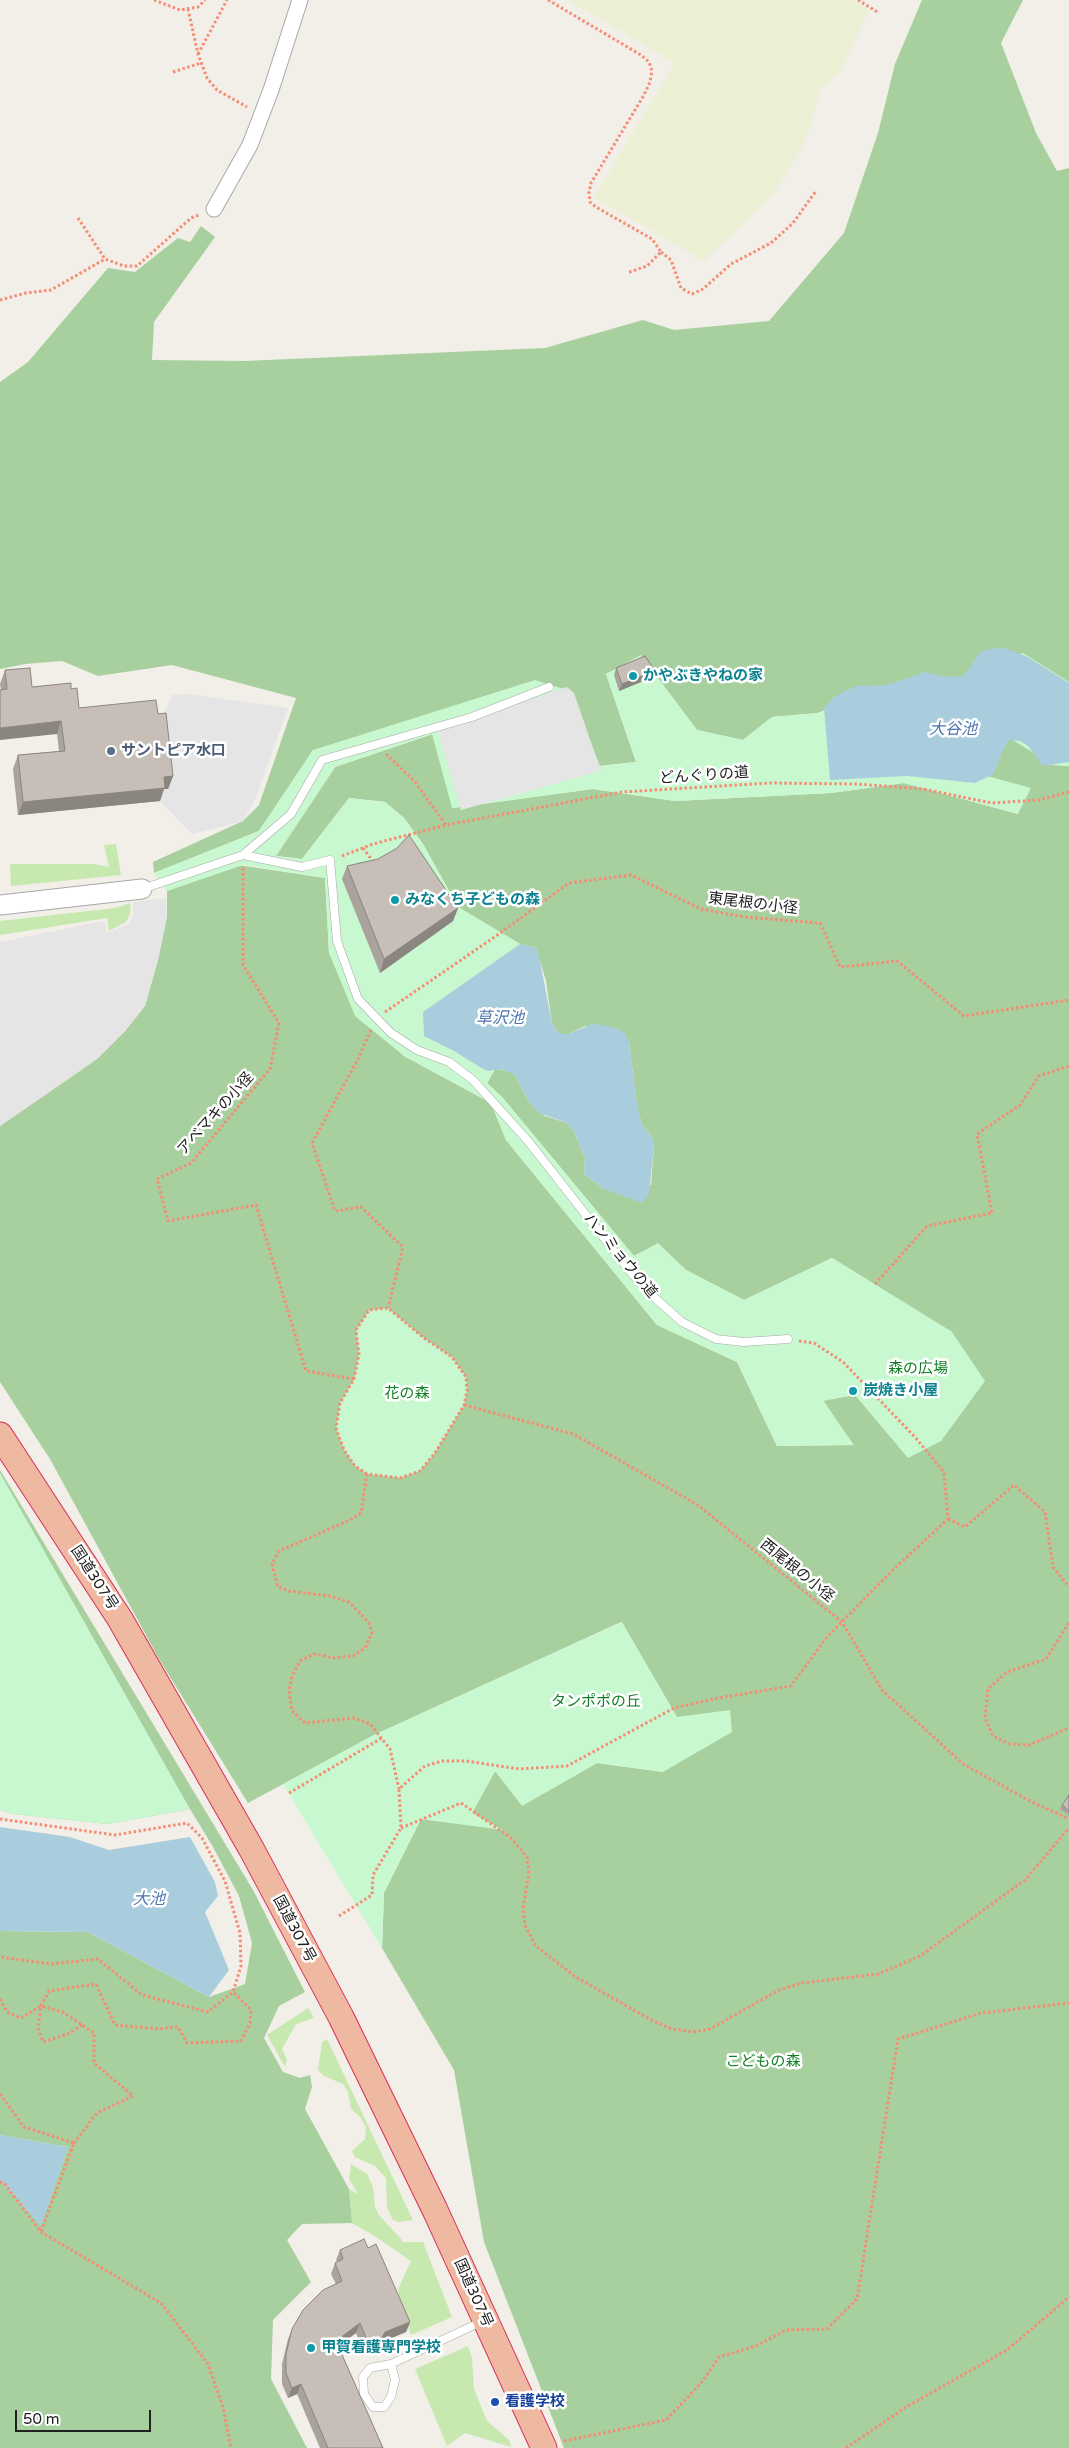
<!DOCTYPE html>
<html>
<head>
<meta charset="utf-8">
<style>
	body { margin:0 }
	#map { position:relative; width:1069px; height:2448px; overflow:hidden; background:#f1efe8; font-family:"Varela Round",sans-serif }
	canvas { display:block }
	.scale { position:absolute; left:15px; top:2410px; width:136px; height:22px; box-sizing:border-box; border:2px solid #212121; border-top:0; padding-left:6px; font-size:15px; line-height:18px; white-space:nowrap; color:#212121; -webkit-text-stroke:4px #fff; paint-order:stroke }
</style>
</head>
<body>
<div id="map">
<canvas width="1069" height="2448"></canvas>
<div class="scale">50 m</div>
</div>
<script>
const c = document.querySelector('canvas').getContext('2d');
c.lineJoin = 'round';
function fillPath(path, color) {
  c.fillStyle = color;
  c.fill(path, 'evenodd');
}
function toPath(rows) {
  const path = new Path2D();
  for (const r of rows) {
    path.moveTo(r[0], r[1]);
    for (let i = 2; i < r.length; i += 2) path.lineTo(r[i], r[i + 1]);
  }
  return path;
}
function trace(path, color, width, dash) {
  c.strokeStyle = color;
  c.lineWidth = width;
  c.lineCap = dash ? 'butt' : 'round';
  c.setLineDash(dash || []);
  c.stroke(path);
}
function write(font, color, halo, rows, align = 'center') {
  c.font = font + ' "Varela Round","Noto Sans JP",sans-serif';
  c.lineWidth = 5;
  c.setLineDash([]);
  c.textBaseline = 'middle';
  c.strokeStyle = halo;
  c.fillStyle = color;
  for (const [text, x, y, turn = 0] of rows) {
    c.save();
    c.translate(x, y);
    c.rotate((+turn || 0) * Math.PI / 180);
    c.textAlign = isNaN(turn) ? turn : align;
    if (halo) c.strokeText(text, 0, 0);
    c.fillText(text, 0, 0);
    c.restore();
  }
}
const farmland = toPath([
	[568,0,852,0,869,10,842,68,819,92,810,128,799,153,773,194,704,261,594,197,675,63]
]);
const grass = toPath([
	[116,844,121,875,11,886,10,864,94,864,109,867,104,845],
	[130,903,131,912,126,922,109,931,107,918,0,935,0,921,115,908],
	[308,2008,314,2018,296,2024,282,2049,287,2060,285,2067,267,2035],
	[327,2039,413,2220,399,2222,393,2220,387,2208,386,2178,375,2166,355,2157,352,2151,365,2139,366,2127,360,2117,351,2109,348,2092,343,2084,324,2076,318,2070,322,2042],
	[351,2164,367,2174,373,2187,375,2207,379,2215,402,2240,402,2242,423,2242,452,2317,411,2335,399,2302,398,2289,411,2261,373,2235,352,2223,349,2189,358,2194,349,2179],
	[468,2346,472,2358,474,2389,487,2421,509,2440,511,2447,465,2433,447,2446,415,2369]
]);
const forest = toPath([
	[922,0,1023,0,1001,43,1036,133,1057,171,1069,168,1069,683,950,687,863,694,818,713,772,717,743,740,697,730,641,656,606,674,636,762,599,766,570,691,313,750,259,831,154,873,153,862,243,821,259,805,296,698,172,665,98,676,62,661,25,664,0,669,0,382,28,362,108,268,135,272,178,238,190,242,201,226,215,237,154,322,152,360,244,361,545,348,643,320,674,330,769,321,844,233,878,133,895,64],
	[1002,733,1053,765,1069,766,1069,2448,564,2448,484,2242,454,2070,382,1948,384,1893,421,1819,501,1829,472,1813,495,1771,523,1805,597,1763,663,1772,677,1717,621,1622,374,1735,248,1803,159,1659,50,1459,0,1382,0,1126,97,1059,125,1031,145,1006,158,960,167,916,167,891,238,865,325,878,329,953,404,1056,491,1103,506,1140,657,1325,737,1362,777,1446,853,1445,823,1400,856,1395,908,1457,952,1332,832,1258,744,1300,686,1270,658,1244,634,1256,502,1097,487,1083,495,1069,507,1070,515,1075,529,1102,545,1116,567,1123,574,1131,585,1158,584,1174,604,1189,651,1185,654,1145,652,1137,642,1125,637,1106,629,1042,585,1026,569,1034,562,1034,557,1031,552,1023,546,981,536,948,520,944,458,907,423,844,404,818,385,802,349,798,302,859,276,856,335,767,433,734,453,808,593,789,675,801,831,793,904,783,1018,814,976,773],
	[0,1470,253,1890,305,1992,279,2006,264,2038,283,2072,300,2078,310,2075,312,2087,305,2109,349,2189,352,2223,302,2224,287,2240,311,2282,273,2320,271,2379,307,2448,0,2448,0,2180,41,2225,68,2147,0,2135,0,1931,88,1932,209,1997,245,1984,252,1943,239,1896,213,1847,190,1809,108,1824,13,1814,0,1810]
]);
const park = toPath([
	[1023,653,1069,682,1069,766,1053,765,1002,733,976,773,1031,788,1018,814,904,783,831,793,675,801,593,789,452,808,432,734,335,767,276,856,302,859,349,798,385,802,404,818,423,844,458,907,520,944,423,1012,495,1069,487,1084,502,1097,634,1256,658,1243,686,1270,744,1300,832,1258,952,1332,985,1381,941,1441,908,1458,855,1395,823,1401,854,1445,777,1446,737,1362,657,1325,506,1140,491,1103,404,1056,355,1016,329,953,325,878,243,865,167,891,154,873,259,831,313,750,535,680,570,691,600,766,636,762,606,674,641,655,697,730,743,740,772,717,818,713,863,694,950,687,981,663],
	[388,1308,424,1338,452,1357,466,1377,467,1391,464,1405,435,1453,420,1471,400,1478,367,1474,355,1466,344,1450,336,1428,340,1403,354,1379,359,1354,356,1330,369,1310],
	[0,1473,190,1809,108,1824,13,1814,0,1810],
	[622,1622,677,1717,730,1710,732,1732,663,1772,597,1763,522,1806,495,1771,472,1813,503,1830,421,1819,384,1893,382,1948,283,1784,374,1735]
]);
const parking = toPath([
	[567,687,574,693,601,771,461,810,438,732],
	[188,694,288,708,255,800,243,821,192,834,161,802,159,726,172,695],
	[166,898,167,916,158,960,145,1006,125,1031,97,1059,0,1126,0,942,104,921,107,933,129,924,133,915,133,902]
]);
const water = toPath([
	[1003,648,1026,656,1069,683,1069,762,1043,766,1028,746,1020,741,1009,740,1003,750,994,774,975,783,907,776,830,780,824,708,834,697,855,686,887,685,925,672,946,677,964,676,980,652,988,649],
	[520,944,536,948,539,956,552,1023,557,1031,562,1034,569,1034,594,1023,618,1029,625,1033,629,1042,637,1105,642,1125,652,1137,654,1145,649,1195,642,1203,604,1189,584,1174,585,1158,574,1131,567,1123,539,1113,529,1102,515,1075,502,1069,488,1071,483,1069,454,1051,424,1036,423,1012],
	[0,1827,70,1837,109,1850,190,1837,215,1882,218,1896,205,1912,229,1970,209,1997,88,1932,0,1931],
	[0,2135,68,2147,41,2226,0,2180]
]);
const path = toPath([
	[154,0,180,10,198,7,205,0],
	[548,0,641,55,649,62,652,71,650,82,644,95,591,183,589,192,590,202,596,207,652,239,661,252,647,266,627,273],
	[858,0,879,13],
	[188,9,198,54,207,78,217,90,247,107],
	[198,54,227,0],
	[173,72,201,63],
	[78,218,105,259,124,266,137,266,191,218,199,215],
	[661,252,671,260,681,288,692,294,703,289,731,264,771,243,793,223,816,191],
	[0,300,26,293,51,290,105,259],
	[386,754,415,782,446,825,622,792,770,783,856,784,923,789,992,803,1039,800,1069,792],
	[363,848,375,864],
	[342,856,373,844,446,825],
	[243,868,243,965,279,1023,270,1069,191,1163,157,1179,168,1221,256,1205,306,1371,354,1379],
	[385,1012,496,936,569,883,631,875,701,909,744,917,820,923,840,967,897,961,964,1016,1069,1000],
	[371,1030,357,1061,312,1143,335,1211,361,1207,403,1247,388,1308],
	[875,1284,927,1226,992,1213,977,1134,1020,1105,1039,1076,1069,1066],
	[799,1341,814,1343,843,1362,914,1436,944,1472,948,1519],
	[464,1405,573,1434,698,1505,842,1622,882,1690,963,1764,1030,1801,1069,1819],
	[367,1474,355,1466,344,1450,336,1428,340,1403,354,1379,359,1354,356,1330,369,1310,388,1308,424,1338,452,1357,466,1377,467,1391,464,1405,435,1453,420,1471,400,1478,367,1474,361,1513,350,1520,279,1551,272,1564,278,1587,289,1591,330,1596,349,1602,369,1623,372,1633,365,1648,353,1656,334,1658,314,1654,300,1661,292,1676,289,1691,292,1711,305,1723,354,1718,370,1724,390,1749,399,1789],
	[948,1519,965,1527,1014,1485,1045,1512,1053,1567,1069,1587],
	[1069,1623,1046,1659,1007,1672,988,1689,985,1718,993,1736,1010,1744,1029,1745,1069,1728],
	[289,1793,382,1738],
	[0,1819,115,1835,187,1823,202,1838,225,1881,240,1933,241,1966,233,1992,208,2012,142,1995,98,1959,52,1964,0,1957],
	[401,1828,461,1803,510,1837,527,1857,529,1872,523,1909,525,1925,535,1945,574,1976,651,2020,672,2029,695,2032,710,2029,779,1990,802,1983,878,1974,920,1956,1025,1880,1069,1828],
	[339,1916,372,1895,373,1875,401,1828,399,1789,425,1766,442,1761,466,1761,519,1769,567,1766,674,1708,718,1698,791,1686,827,1637,893,1570,948,1519],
	[0,1999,7,2012,21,2018,41,2006,63,2012,94,2033,94,2063,133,2096,97,2113,74,2143],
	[82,2025,68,2034,43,2042,38,2028,41,2006,49,1991,96,1984,115,2025,159,2029,178,2027,187,2043,241,2041,250,2023,251,2010,233,1992],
	[0,2094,24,2127,74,2143,41,2231],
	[0,2182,4,2183,41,2232,161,2303,208,2364,223,2407,231,2448],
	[564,2441,666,2420,702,2382,719,2357,756,2346,786,2330,827,2329,857,2299,898,2039,981,2013,1069,2003],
	[846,2448,906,2407,1007,2350,1069,2297]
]);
const service = toPath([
	[549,687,472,717,322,760,291,814,243,855,302,867,330,860,337,941,358,999,391,1033,417,1050,449,1062,473,1080,528,1141,633,1275,656,1299,682,1322,716,1339,744,1342,788,1339],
	[142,889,243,855],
	[391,2364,370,2368,363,2377,364,2394,373,2407,384,2407,391,2397,395,2380,391,2364,483,2321]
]);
const minor = toPath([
	[214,209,250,145,271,90,300,0]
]);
const tertiary = toPath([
	[0,905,142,889]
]);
const trunk = toPath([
	[0,1435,120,1619,252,1850,341,2017,435,2210,544,2448]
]);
const wall = toPath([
	[616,668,653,677,619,691,614,675],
	[5,670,32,687,71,689,79,708,158,714,173,776,168,789,164,789,160,801,18,815,13,769,18,755,59,751,57,734,1,690,0,684],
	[347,866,458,908,453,921,380,973,342,879],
	[1069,1795,1069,1815,1060,1809,1062,1805],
	[368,2248,410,2322,406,2332,382,2342,376,2352,365,2355,356,2333,338,2346,383,2448,320,2448,297,2394,288,2398,282,2384,282,2364,288,2339,292,2329,336,2284,331,2274,335,2263,337,2262,336,2260,340,2250]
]);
const shadedWall = toPath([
	[655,671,653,677,619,691,622,684],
	[61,721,57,734,0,740,0,728],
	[173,776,168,789,164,789,160,801,18,815,23,802,164,777],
	[458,908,453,921,380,973,384,959],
	[410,2322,406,2332,382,2342,376,2352,365,2355,369,2345,385,2332],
	[360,2323,356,2333,332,2351,336,2341],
	[301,2384,297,2394,288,2398,292,2388]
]);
const building = toPath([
	[645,656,655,671,622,684,616,668,645,656],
	[30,668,32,687,71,683,71,689,77,688,79,708,156,700,158,714,166,713,173,776,164,777,165,788,23,802,18,755,65,751,61,721,0,728,0,690,7,689,5,670,30,668],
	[409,835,458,908,384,959,347,866,378,859,397,848,409,835],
	[1069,1795,1069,1811,1062,1805,1069,1795],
	[364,2239,368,2248,376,2244,410,2322,385,2332,380,2341,369,2345,360,2323,336,2341,383,2448,328,2448,301,2384,292,2388,286,2373,286,2354,292,2329,303,2310,323,2290,342,2281,335,2263,343,2259,340,2250,364,2239]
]);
const markers = [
	[633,676,5,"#0f9aa8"],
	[111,751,5,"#5c6f8a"],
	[395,900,5,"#0f9aa8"],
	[853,1391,5,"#0f9aa8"],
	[311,2348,5,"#0f9aa8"],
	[495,2402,5,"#1a4fb4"]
];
const cultureNames = [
	["かやぶきやねの家",643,676],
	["みなくち子どもの森",405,900],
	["炭焼き小屋",863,1391],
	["甲賀看護専門学校",321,2348]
];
const serviceNames = [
	["サントピア水口",121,751]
];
const streetNames = [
	["どんぐりの道",704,776,-4],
	["東尾根の小径",753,904,7],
	["アベマキの小径",216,1114,-48],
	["ハンミョウの道",620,1256,50],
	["西尾根の小径",797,1571,39],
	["国道307号",94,1578,57],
	["国道307号",294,1929,62],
	["国道307号",473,2293,66]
];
const parkNames = [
	["森の広場",918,1369],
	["花の森",407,1394],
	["タンポポの丘",596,1702],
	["こどもの森",763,2062]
];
const transitNames = [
	["看護学校",505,2402]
];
const waterNames = [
	["大谷池",953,730],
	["草沢池",500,1019],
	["大池",149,1900]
];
fillPath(farmland, '#ebefd4');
fillPath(grass, '#c7e9b0');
fillPath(forest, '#a8cf9e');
fillPath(park, '#c8f8d0');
fillPath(parking, '#e5e5e5');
fillPath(water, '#aacddd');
trace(service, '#a8a8a8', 9);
trace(minor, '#a8a8a8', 17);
trace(tertiary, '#a8a8a8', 21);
trace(trunk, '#d72d59', 27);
trace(path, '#f68c74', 3, [2.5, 2.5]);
trace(service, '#fff', 8);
trace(minor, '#fff', 15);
trace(tertiary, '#fff', 19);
trace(trunk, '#efb8a0', 25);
fillPath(wall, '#aaa39d');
fillPath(shadedWall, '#8b8580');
fillPath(building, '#c6beb7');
trace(building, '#8b8580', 1);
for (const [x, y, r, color] of markers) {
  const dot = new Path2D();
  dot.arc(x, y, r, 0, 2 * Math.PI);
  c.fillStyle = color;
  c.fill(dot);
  trace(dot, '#fff', 2);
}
write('bold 15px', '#0d838f', '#fff', cultureNames, 'left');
write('bold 15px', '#4e5e75', '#fff', serviceNames, 'left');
write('15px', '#212121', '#fff', streetNames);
write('15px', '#0f7f22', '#fff', parkNames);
write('bold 15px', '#164399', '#fff', transitNames, 'left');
write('italic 16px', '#4f77af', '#fff', waterNames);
</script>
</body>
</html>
